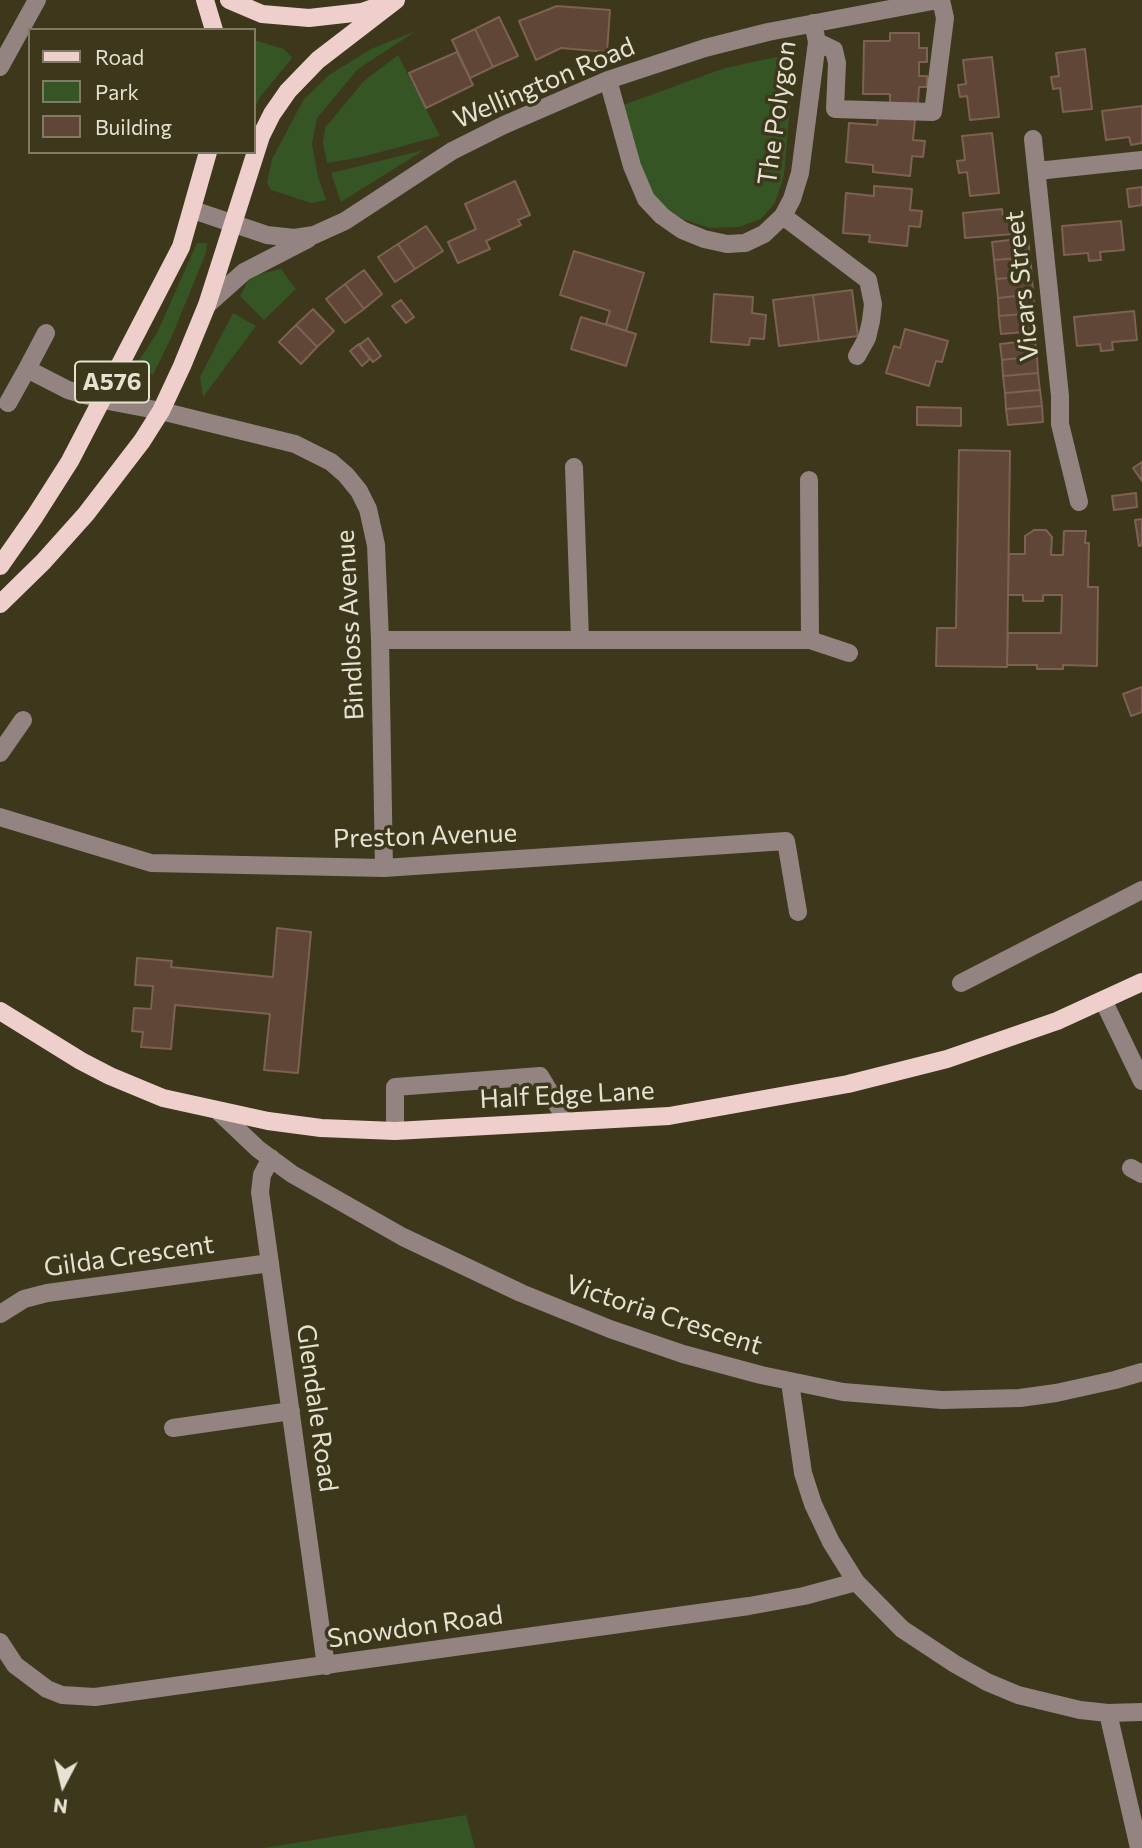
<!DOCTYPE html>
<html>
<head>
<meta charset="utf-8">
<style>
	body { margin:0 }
	#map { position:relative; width:1142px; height:1848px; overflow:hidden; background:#3d371b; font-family:Commissioner,sans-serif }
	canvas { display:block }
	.legend { position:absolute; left:28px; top:28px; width:228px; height:126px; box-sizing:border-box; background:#3d371b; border:2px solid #807b64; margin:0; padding:9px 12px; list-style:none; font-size:21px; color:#e5e2d2 }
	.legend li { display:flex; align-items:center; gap:14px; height:35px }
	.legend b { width:35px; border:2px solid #807b64 }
	.north { position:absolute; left:28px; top:1750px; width:70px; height:70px; -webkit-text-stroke:5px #3d371b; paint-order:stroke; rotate:187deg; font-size:19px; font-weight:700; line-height:28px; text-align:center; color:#e5e2d2 }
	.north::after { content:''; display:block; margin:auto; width:24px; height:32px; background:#e5e2d2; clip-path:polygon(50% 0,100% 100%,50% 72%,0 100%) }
</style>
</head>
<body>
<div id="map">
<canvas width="1142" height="1848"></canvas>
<ul class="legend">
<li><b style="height:9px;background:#efcfcb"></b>Road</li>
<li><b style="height:19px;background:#365524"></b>Park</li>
<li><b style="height:19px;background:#604637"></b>Building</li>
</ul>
<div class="north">N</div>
</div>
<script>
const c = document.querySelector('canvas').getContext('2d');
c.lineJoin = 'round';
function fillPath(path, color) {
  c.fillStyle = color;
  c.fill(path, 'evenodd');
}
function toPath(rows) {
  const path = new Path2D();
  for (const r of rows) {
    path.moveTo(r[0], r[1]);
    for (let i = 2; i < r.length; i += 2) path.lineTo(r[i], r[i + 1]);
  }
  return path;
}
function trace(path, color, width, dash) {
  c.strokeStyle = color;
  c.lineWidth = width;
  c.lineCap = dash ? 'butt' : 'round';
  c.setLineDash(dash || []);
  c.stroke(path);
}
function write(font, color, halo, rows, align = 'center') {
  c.font = font + ' Commissioner,sans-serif';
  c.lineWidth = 7;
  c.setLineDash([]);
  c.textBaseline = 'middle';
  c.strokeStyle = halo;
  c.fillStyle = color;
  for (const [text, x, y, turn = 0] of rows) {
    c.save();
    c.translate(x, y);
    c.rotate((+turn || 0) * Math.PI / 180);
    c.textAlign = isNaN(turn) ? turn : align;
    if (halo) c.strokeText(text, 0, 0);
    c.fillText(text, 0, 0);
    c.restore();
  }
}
const green = toPath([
	[416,31,358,69,317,118,312,144,318,177,326,200,311,203,271,190,267,183,272,159,304,99,329,75,371,49],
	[254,40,284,49,292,58,260,97,254,110],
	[795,53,784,175,775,203,761,219,739,227,709,228,683,219,655,201,645,183,623,105,725,68],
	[398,55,440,136,362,157,327,163,323,143,325,128,364,81],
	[424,150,341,202,331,173],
	[197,243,207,243,206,253,172,336,153,375,136,365,157,333],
	[281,269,296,289,264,320,240,296,248,281,259,274],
	[233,313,256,326,203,397,200,377],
	[466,1815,475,1848,264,1848]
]);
const building = toPath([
	[557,6,610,10,607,52,561,48,536,60,519,21,557,6],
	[499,17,518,56,493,67,475,29,499,17],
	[475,29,493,67,470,78,452,40,475,29],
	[890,33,919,33,919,48,927,48,927,62,919,62,919,76,927,76,927,87,919,87,918,104,890,103,890,94,863,94,864,41,890,41,890,33],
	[1085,49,1092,109,1063,112,1060,88,1053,89,1051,77,1059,76,1056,53,1085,49],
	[457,52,473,85,426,108,409,73,457,52],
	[992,57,999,117,970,120,967,96,960,97,958,85,966,84,963,60,992,57],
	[1142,106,1142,143,1131,145,1129,137,1106,140,1102,111,1142,106],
	[878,116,915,119,913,140,925,141,923,157,912,156,910,176,873,172,873,165,846,162,849,123,877,125,878,116],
	[992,133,999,193,970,196,967,172,959,173,957,161,965,160,962,136,992,133],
	[515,181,530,215,518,220,521,225,486,241,490,249,458,263,448,242,476,229,465,204,515,181],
	[874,186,912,189,910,210,922,211,920,227,909,226,907,246,869,242,870,235,843,233,846,193,874,196,874,186],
	[1142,187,1142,205,1129,207,1127,189,1142,187],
	[1002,209,1003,218,1012,218,1013,234,965,238,963,213,1002,209],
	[1121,221,1124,250,1100,252,1101,260,1089,261,1088,253,1064,255,1062,226,1121,221],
	[426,226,443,251,415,269,398,244,426,226],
	[1028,238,1030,257,994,260,992,242,1028,238],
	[398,244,415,269,395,282,378,257,398,244],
	[574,251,644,273,626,331,606,324,610,311,560,295,574,251],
	[1030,257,1032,276,996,279,994,260,1030,257],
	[364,270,382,294,364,309,345,284,364,270],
	[1032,276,1033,294,998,298,996,279,1032,276],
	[345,284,364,309,345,323,326,299,345,284],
	[852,290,858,336,819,341,813,295,852,290],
	[714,294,753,297,752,313,766,315,764,339,750,338,749,345,711,342,714,294],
	[1033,294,1035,313,999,316,998,298,1033,294],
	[813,295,819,341,779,346,773,300,813,295],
	[401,300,414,317,406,323,392,306,401,300],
	[313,309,334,331,317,347,296,325,313,309],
	[1134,311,1137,340,1112,342,1113,350,1101,351,1100,344,1077,346,1074,317,1134,311],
	[1035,313,1037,331,1001,334,999,316,1035,313],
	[581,317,636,334,626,366,571,349,581,317],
	[296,325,317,347,301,364,279,342,296,325],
	[905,329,948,341,942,362,936,361,929,386,886,373,894,346,900,348,905,329],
	[368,338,381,356,373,362,359,345,368,338],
	[1035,340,1037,356,1002,360,1000,344,1035,340],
	[359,344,370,359,362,366,350,351,359,344],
	[1037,356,1038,373,1003,376,1002,360,1037,356],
	[1038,373,1040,390,1005,393,1003,376,1038,373],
	[1040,390,1042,406,1006,409,1005,393,1040,390],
	[1042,406,1043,422,1008,425,1006,409,1042,406],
	[917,407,961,408,961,426,917,425,917,407],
	[959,450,1010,451,1007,667,936,666,937,628,956,628,959,450],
	[1142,462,1142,481,1133,468,1142,462],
	[1136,493,1137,507,1114,510,1112,496,1136,493],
	[1142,519,1142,545,1139,546,1135,520,1142,519],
	[1034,530,1046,530,1052,537,1051,555,1063,555,1064,531,1086,531,1085,543,1089,543,1088,587,1098,587,1097,666,1063,665,1063,669,1037,669,1037,665,1007,665,1008,633,1061,633,1062,595,1043,595,1043,601,1023,601,1023,595,1008,595,1009,554,1025,554,1025,536,1034,530],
	[1142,687,1142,712,1131,716,1123,694,1142,687],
	[277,928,311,932,298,1073,264,1070,270,1014,175,1005,171,1049,141,1047,143,1032,132,1031,134,1008,151,1009,153,986,135,985,137,958,172,961,171,967,273,977,277,928]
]);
const minor = toPath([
	[817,42,834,50,837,63,835,109,933,112,945,18,941,0],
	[0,67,37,0],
	[608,80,632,166,646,199,662,216,682,230,704,239,727,244,745,243,764,234,783,216,792,199,800,173,817,42,813,23],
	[1033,139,1060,396,1060,424,1079,502],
	[1037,171,1142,160],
	[193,210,267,235,294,238,314,235,345,221,452,151,504,125,608,80,705,48,768,32,938,0],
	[783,216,868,280,873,304,871,321,867,338,857,356],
	[207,305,244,272,308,239],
	[27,369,46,333],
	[8,403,27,369,68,390,103,400,161,411,295,444,331,462,346,475,359,491,368,509,376,545,380,640,384,868],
	[574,467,580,639],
	[809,480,810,640],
	[380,640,810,640,849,653],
	[0,753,23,720],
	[0,817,151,863,384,868,786,841,798,912],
	[961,983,1142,890],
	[1103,1000,1142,1081],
	[219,1112,258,1149,292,1174,403,1237,521,1293,610,1329,683,1354,761,1375,843,1392,942,1400,1020,1398,1056,1393,1115,1380,1142,1372],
	[395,1131,395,1087,540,1076,567,1121],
	[271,1158,262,1175,260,1192,326,1666],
	[1131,1168,1142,1174],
	[0,1314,24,1299,47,1293,270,1263],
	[790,1382,803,1473,813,1504,831,1542,856,1582,902,1629,955,1664,987,1682,1018,1695,1080,1710,1108,1713,1142,1712],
	[173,1428,291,1411],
	[0,1642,15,1665,47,1689,62,1695,95,1697,749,1606,804,1596,856,1582],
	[1108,1713,1139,1848]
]);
const major = toPath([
	[205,0,214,30],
	[229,0,262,14,309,18,362,12,382,5],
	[0,566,35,516,70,461,181,247,208,152],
	[0,604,43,562,86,514,142,441,161,411,182,366,207,305,261,136,272,114,288,91,318,60,396,0],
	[0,1011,81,1061,110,1076,163,1098,268,1121,321,1128,395,1131,669,1116,848,1084,947,1059,1057,1021,1142,982]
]);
const shields = [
	[112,382,74]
];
const shieldNames = [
	["A576",112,382]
];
const streetNames = [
	["Wellington Road",544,83,-23],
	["The Polygon",777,113,-82],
	["Vicars Street",1022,286,-96],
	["Bindloss Avenue",350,625,-93],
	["Preston Avenue",425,836,-2],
	["Half Edge Lane",567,1095,-3],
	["Gilda Crescent",129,1256,-8],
	["Victoria Crescent",664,1315,18],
	["Glendale Road",317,1408,82],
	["Snowdon Road",415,1627,-8]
];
fillPath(green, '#365524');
fillPath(building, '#604637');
trace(building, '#7d6152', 2);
trace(minor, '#938381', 18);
trace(major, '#efcfcb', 18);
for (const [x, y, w] of shields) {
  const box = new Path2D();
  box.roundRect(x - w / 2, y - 20.5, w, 41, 5);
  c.fillStyle = '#3d371b';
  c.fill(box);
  trace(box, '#e5e2d2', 2);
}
write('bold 24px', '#e5e2d2', null, shieldNames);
write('26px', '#e5e2d2', '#3d371b', streetNames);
</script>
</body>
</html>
